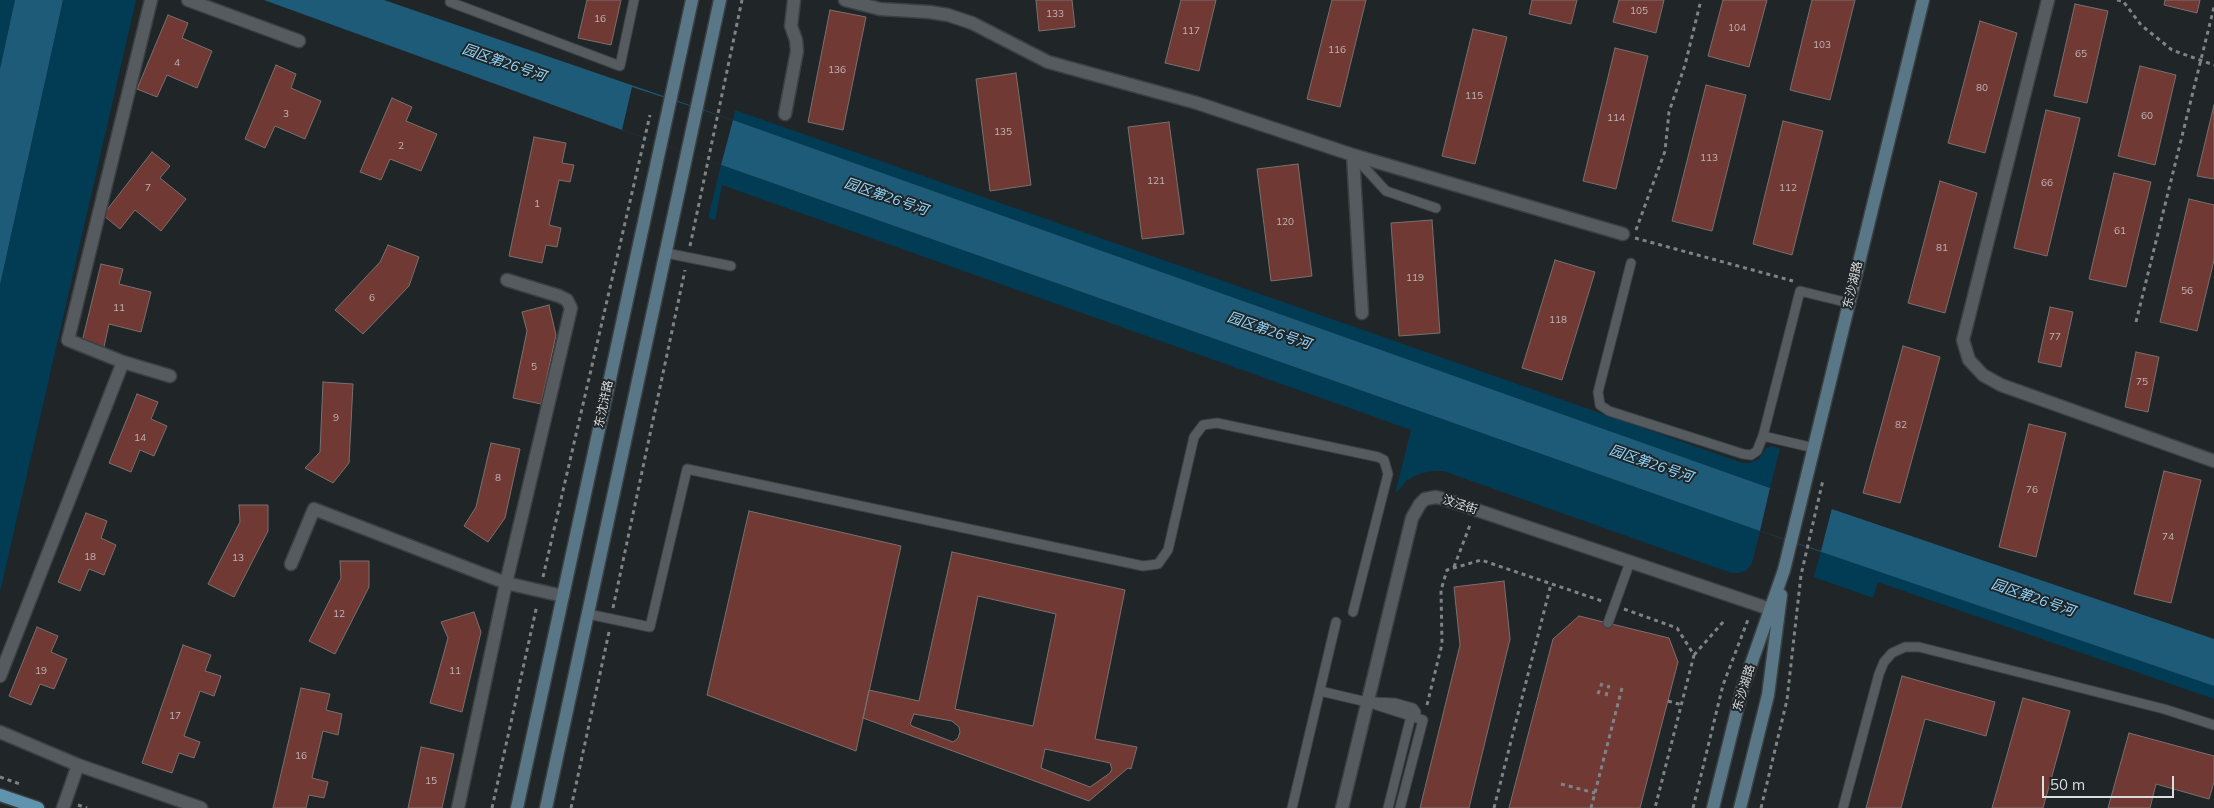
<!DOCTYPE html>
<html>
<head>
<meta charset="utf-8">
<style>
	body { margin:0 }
	#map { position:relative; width:2214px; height:808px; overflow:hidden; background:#202528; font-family:Mulish,sans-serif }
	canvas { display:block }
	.scale { position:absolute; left:2042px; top:776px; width:132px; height:22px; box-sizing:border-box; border:2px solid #dbdee0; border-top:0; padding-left:6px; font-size:15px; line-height:18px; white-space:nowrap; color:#dbdee0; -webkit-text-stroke:4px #202528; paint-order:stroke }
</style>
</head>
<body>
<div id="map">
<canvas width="2214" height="808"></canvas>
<div class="scale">50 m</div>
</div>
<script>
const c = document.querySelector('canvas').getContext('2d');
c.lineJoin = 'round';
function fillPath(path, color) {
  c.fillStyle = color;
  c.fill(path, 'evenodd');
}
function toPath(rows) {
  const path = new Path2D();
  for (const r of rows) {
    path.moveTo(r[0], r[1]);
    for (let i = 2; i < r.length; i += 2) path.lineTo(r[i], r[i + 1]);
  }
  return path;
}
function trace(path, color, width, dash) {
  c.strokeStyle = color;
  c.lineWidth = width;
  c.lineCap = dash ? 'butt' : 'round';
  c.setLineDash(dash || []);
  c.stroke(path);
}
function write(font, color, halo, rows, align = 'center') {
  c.font = font + ' Mulish,"Noto Sans SC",sans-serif';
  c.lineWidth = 4;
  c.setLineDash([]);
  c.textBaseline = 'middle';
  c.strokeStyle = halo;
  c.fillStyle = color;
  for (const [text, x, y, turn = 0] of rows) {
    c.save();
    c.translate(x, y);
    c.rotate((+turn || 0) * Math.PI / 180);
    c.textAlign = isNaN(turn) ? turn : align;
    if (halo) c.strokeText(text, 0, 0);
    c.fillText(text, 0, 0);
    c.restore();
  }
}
const green = toPath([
	[0,0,15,0,0,69],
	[63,0,136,0,0,592,0,285],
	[735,110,1743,463,1749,463,1759,459,1766,448,1772,446,1780,449,1770,488,733,120],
	[721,165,1760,531,1752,563,1746,571,1738,573,1731,573,1443,471,1432,471,1419,474,1407,480,1395,494,1411,430,722,185,715,220,708,218],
	[1821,551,2214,686,2214,699,1878,582,1873,598,1814,577]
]);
const water = toPath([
	[15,0,63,0,0,285,0,69],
	[264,0,384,0,733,120,1770,488,2214,639,2214,686,1760,531,622,130]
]);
const pier = toPath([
	[632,87,733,120,721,165,622,130],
	[1770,488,1832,508,1821,551,1760,531]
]);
const building = toPath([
	[587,0,621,0,611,45,578,38,587,0],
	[1036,0,1072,0,1075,27,1039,31,1036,0],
	[1181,0,1216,0,1199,71,1165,63,1181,0],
	[1332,0,1366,0,1340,107,1307,99,1332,0],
	[1532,0,1577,0,1571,24,1529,14,1532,0],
	[1619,0,1664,0,1656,33,1613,22,1619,0],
	[1723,0,1767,0,1749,67,1708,56,1723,0],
	[1812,0,1855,0,1830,100,1790,90,1812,0],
	[2165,0,2200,0,2197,13,2164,5,2165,0],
	[2075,4,2108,11,2087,103,2054,96,2075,4],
	[830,10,866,17,843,130,808,122,830,10],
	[168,15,188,23,182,38,212,51,197,88,167,75,157,97,137,89,168,15],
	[1980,21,2017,33,1985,153,1948,143,1980,21],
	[1473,29,1507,37,1475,164,1442,156,1473,29],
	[1615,48,1648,56,1616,189,1583,181,1615,48],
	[276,65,296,74,291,88,321,101,305,139,275,126,265,148,245,139,276,65],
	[2140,66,2176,75,2155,165,2118,156,2140,66],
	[1016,73,1031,185,990,191,976,79,1016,73],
	[1706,85,1746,95,1712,231,1672,221,1706,85],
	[392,98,412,107,406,121,437,134,421,171,390,159,381,180,360,172,392,98],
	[2214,105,2214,179,2197,176,2214,105],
	[2046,110,2080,118,2047,256,2014,248,2046,110],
	[1783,121,1823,131,1792,255,1753,244,1783,121],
	[1169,122,1184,234,1142,239,1128,127,1169,122],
	[534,137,566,143,562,163,574,165,570,182,559,180,549,225,561,228,557,247,546,245,542,263,509,256,534,137],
	[152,152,170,166,160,178,186,199,161,231,135,210,120,229,103,215,152,152],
	[1298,164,1312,276,1271,281,1257,169,1298,164],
	[2114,173,2151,182,2126,287,2089,279,2114,173],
	[1940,181,1977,193,1945,313,1908,303,1940,181],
	[2189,199,2214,205,2214,260,2197,331,2160,322,2189,199],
	[1432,220,1440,333,1399,336,1391,223,1432,220],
	[388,245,419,257,409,286,363,334,335,310,380,262,388,245],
	[1555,260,1595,272,1562,380,1522,368,1555,260],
	[101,264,123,269,119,284,151,292,141,332,109,324,104,347,82,342,101,264],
	[549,305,556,335,541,404,513,398,527,331,522,312,549,305],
	[2050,307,2073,312,2061,367,2038,362,2050,307],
	[1903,346,1940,357,1900,503,1863,493,1903,346],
	[2136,352,2159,357,2148,412,2125,407,2136,352],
	[323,382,353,384,349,463,333,483,305,468,320,452,323,382],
	[137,394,158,402,151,419,167,426,154,456,140,450,131,472,109,463,137,394],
	[2029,424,2066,433,2036,557,1999,547,2029,424],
	[491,443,520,449,505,518,488,542,464,526,476,507,491,443],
	[2164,471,2201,480,2171,603,2134,594,2164,471],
	[239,505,268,505,268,531,234,597,208,584,240,522,239,505],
	[749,511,901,546,856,751,707,695,749,511],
	[86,513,107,521,101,538,116,545,104,575,89,569,80,591,58,582,86,513],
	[952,552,1125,590,1095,739,1137,747,1131,769,1128,768,1089,801,863,718,869,690,919,701,952,552],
	[978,596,1056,614,1033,726,955,709,978,596],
	[914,714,952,721,959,727,960,732,958,738,953,742,912,726,910,724,914,714],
	[1045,749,1110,763,1112,769,1110,773,1090,787,1041,768,1045,749],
	[340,561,369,561,369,587,335,654,309,641,341,578,340,561],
	[1504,581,1510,639,1469,808,1420,808,1460,645,1454,587,1504,581],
	[474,612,481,632,462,712,430,703,448,638,441,622,474,612],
	[1579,616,1669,638,1678,662,1640,808,1509,808,1553,639,1579,616],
	[37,627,58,636,51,652,67,659,54,689,40,684,31,705,9,696,37,627],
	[183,645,211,655,205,671,221,676,214,696,200,691,184,736,200,742,194,758,179,753,172,773,142,763,183,645],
	[1902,676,1995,702,1986,736,1925,719,1901,808,1866,808,1902,676],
	[301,688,330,694,326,710,342,714,338,735,323,731,312,778,328,782,324,798,309,795,306,808,273,808,301,688],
	[2023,698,2070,711,2043,808,1992,808,2023,698],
	[2129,733,2214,756,2214,782,2209,799,2156,784,2150,808,2108,808,2129,733],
	[421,747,454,754,442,808,408,808,421,747]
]);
const path = toPath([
	[2117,0,2123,1,2141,25,2172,50,2214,65],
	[1636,230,1665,151,1669,112,1685,65,1701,0],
	[1635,238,1793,281],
	[690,246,742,0],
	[2136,322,2214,7],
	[1454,567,1470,525],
	[543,577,650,115],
	[613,608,685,270],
	[1624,609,1677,628,1694,655,1655,808],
	[1694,655,1724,621],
	[1598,694,1602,683],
	[1606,696,1609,685],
	[1668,701,1682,705],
	[1427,705,1442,644,1441,590,1447,570,1481,560,1602,601],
	[0,777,20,784],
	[1561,784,1595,793],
	[78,805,87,808],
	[492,808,537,605],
	[571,808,609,632],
	[1494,808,1551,584],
	[1591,808,1622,688],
	[1693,808,1723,685,1749,617],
	[1761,808,1787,700,1801,575,1823,480]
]);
const service = toPath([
	[450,2,620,66,634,0],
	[1354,156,1386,191,1436,208],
	[666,253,731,266],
	[1631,263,1598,392,1600,405,1609,411,1743,454,1751,455,1757,451,1763,436,1814,448],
	[1763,436,1800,291,1849,303],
	[588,614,650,627,687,469,1143,566,1158,564,1168,550,1194,437,1203,425,1217,423,1378,457,1384,460,1388,474,1353,612],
	[1608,623,1630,562],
	[1320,691,1367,702,1423,720],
	[1372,702,1395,703,1413,708,1416,712],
	[1292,808,1336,622],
	[1388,808,1413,708],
	[1400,808,1423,720],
	[1843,808,1879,674,1884,662,1892,653,1905,647,1919,647,2164,709,2214,725]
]);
const minor = toPath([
	[151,0,68,340,123,362,170,376],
	[188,0,299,41],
	[845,0,880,9,929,12,948,15,972,23,1048,62,1197,103,1353,155,1623,234],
	[2048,0,1963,340,1969,360,1983,375,2001,385,2214,461],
	[785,114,797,51,796,40,791,26,794,0],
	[1353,155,1362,313],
	[291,564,314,509,506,583,563,596],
	[0,676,123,362],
	[0,732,78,765,201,808],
	[63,808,78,765],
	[458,808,506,583,571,308,567,300,559,296,507,280]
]);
const tertiary = toPath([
	[1342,808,1412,518,1420,504,1425,499,1436,497,1444,499,1770,609]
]);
const secondary = toPath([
	[517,808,692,0],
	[546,808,720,0],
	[1713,808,1742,690,1784,570,1923,0],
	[1740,808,1768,695,1781,595]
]);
const primary = toPath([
	[0,795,38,808]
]);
const numberNames = [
	["105",1639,11],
	["133",1055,14],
	["16",600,19],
	["104",1737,28],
	["117",1191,31],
	["103",1822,45],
	["116",1337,50],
	["65",2081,54],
	["4",177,63],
	["136",837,70],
	["80",1982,88],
	["115",1474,96],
	["3",286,114],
	["60",2147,116],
	["114",1616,118],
	["135",1003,132],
	["2",401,146],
	["113",1709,158],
	["121",1156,181],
	["66",2047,183],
	["7",148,188],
	["112",1788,188],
	["1",537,204],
	["120",1285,222],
	["61",2120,231],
	["81",1942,248],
	["119",1415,278],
	["56",2187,291],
	["6",372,298],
	["11",119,308],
	["118",1558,320],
	["77",2055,337],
	["5",534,367],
	["75",2142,382],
	["9",336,418],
	["82",1901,425],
	["14",140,438],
	["8",498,478],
	["76",2032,490],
	["74",2168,537],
	["18",90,557],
	["13",238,558],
	["12",339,614],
	["19",41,671],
	["11",455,671],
	["17",175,716],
	["16",301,756],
	["15",431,781]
];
const streetNames = [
	["东沙湖路",1853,285,-77],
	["东沈浒路",604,404,-78],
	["汶泾街",1460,505,18],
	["东沙湖路",1744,688,-73]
];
const waterNames = [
	["园区第26号河",504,63,19],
	["园区第26号河",886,197,19],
	["园区第26号河",1269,331,19],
	["园区第26号河",1651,464,19],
	["园区第26号河",2033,598,19]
];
fillPath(green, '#023b54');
fillPath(water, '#1d5b79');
fillPath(pier, '#202528');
fillPath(building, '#703934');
trace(building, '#787170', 1);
trace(service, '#3b4043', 11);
trace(minor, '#3b4043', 15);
trace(tertiary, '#3b4043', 15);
trace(secondary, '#3b4043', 15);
trace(primary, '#3b4043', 15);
trace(path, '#7f8386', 3, [4, 4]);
trace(service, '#555b5f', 9);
trace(minor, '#555b5f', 12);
trace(tertiary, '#555b5f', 12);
trace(secondary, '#5a7787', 12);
trace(primary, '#5f93ae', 12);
write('10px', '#c0b5b5', null, numberNames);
write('12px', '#dbdee0', '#202528', streetNames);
write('italic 14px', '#92d7fc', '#202528', waterNames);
</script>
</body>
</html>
